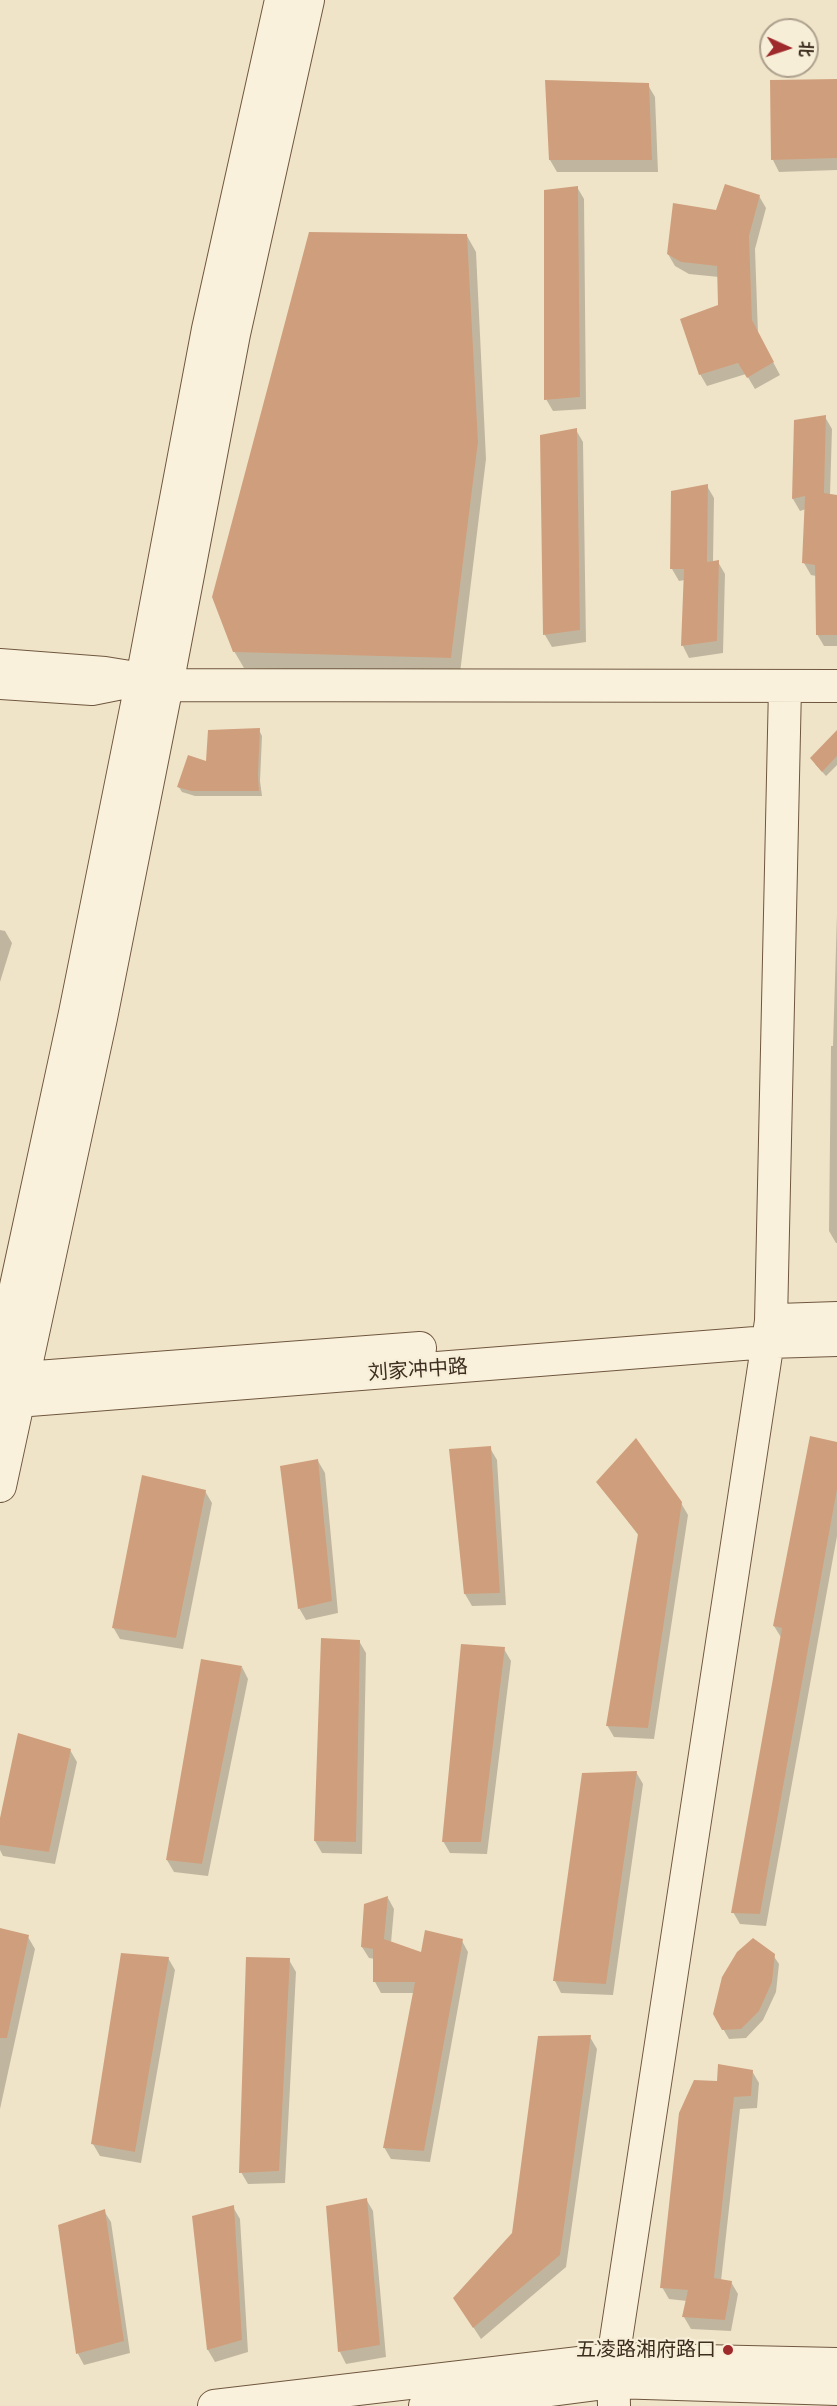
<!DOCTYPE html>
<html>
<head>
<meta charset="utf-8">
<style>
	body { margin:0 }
	#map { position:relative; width:837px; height:2406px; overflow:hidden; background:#f0e4c8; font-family:"Crimson Pro","Noto Sans SC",serif }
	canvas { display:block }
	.north { position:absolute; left:759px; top:18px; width:60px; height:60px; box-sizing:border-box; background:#f7eed8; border:2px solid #ada18e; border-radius:50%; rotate:93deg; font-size:16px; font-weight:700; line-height:24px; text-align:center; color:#3d2e20 }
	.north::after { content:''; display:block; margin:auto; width:21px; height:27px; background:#9e2a2b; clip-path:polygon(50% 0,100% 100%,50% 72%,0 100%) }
</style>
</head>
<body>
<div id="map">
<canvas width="837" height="2406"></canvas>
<div class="north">北</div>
</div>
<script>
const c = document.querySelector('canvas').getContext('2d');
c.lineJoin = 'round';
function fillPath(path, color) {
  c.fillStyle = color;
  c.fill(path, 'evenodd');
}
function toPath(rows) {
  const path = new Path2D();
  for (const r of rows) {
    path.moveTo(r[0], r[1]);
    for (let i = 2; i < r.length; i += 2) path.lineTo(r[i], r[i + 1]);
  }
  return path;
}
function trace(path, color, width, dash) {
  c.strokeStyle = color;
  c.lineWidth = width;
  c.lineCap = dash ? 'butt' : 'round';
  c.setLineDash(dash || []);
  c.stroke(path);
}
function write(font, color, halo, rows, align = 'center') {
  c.font = font + ' "Crimson Pro","Noto Sans SC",serif';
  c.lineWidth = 4.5;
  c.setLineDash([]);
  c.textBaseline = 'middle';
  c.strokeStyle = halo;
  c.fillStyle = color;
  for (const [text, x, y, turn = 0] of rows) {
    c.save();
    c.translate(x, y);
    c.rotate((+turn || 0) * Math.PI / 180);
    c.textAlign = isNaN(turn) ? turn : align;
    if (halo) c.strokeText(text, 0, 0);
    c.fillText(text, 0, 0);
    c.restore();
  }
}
const shadow = toPath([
	[771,81,837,81,837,170,779,172,773,160],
	[648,85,655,97,658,172,557,172,550,160],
	[577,187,584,199,586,409,553,411,546,399],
	[759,196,766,208,755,249,758,334,780,375,755,389,746,374,707,386,700,374,720,306,719,277,689,274,675,266,668,254,717,212],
	[467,236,476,252,486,459,460,673,244,668,234,651],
	[825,417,832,429,830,495,837,496,837,646,824,646,817,634,816,576,811,575,804,563,806,509,800,511,793,499,795,422],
	[576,430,583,442,586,642,552,647,545,635,542,436],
	[707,486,714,498,713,562,718,562,725,574,723,653,689,658,683,646,685,580,679,581,672,569],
	[259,730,262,736,260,781,262,796,195,796,182,792,178,786,207,764],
	[837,738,837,765,826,776,815,764],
	[837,914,837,1243,836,1243,829,1231,831,1046,833,1046],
	[0,930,5,931,12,943,0,982],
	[837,1443,837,1536,766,1926,740,1924,733,1912,782,1639,774,1626],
	[490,1448,497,1460,506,1605,472,1606,465,1594],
	[318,1461,325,1473,338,1613,306,1620,299,1608],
	[598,1482,681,1503,688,1515,654,1739,614,1737,607,1725,639,1536],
	[205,1491,212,1503,183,1649,120,1639,113,1627],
	[359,1641,366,1653,362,1854,322,1853,315,1841],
	[504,1649,511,1661,487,1854,450,1853,443,1841],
	[242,1667,248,1679,208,1876,174,1872,167,1860],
	[70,1750,77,1762,55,1864,3,1856,0,1850,0,1826],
	[636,1772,643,1784,613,1995,561,1993,555,1981],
	[388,1898,394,1909,391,1943,422,1954,462,1941,468,1952,430,2162,391,2159,384,2147,414,1993,381,1993,375,1982,375,1959,369,1958,362,1947],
	[0,1929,28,1937,35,1949,0,2109],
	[773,1955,779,1964,776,1992,763,2020,746,2038,729,2039,714,2013],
	[168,1958,175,1970,141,2163,100,2156,93,2144],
	[289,1960,296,1972,285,2183,248,2184,241,2172],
	[590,2037,597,2049,566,2267,481,2339,462,2310,514,2233],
	[752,2071,759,2083,757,2108,740,2109,721,2281,731,2282,738,2294,731,2331,691,2329,684,2317,687,2301,669,2299,662,2287,718,2082],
	[366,2199,373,2211,386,2357,346,2364,340,2352],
	[233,2207,240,2219,248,2352,215,2362,208,2350,193,2217],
	[104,2211,111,2222,130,2353,84,2365,78,2354,60,2226]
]);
const building = toPath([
	[837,79,837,158,771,160,770,80],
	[545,80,649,83,652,160,549,160],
	[725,184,760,195,749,236,752,320,774,362,747,378,738,363,699,375,680,319,718,305,717,266,681,262,667,254,673,203,716,210],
	[578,186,580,397,544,400,544,190],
	[309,232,467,234,478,442,451,658,233,652,212,597],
	[826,415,824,493,837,495,837,635,816,635,815,565,802,563,805,496,792,499,794,420],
	[577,428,580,630,543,635,540,435],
	[708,484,707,562,719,560,717,641,681,646,684,569,670,569,671,491],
	[260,728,258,774,259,791,191,791,177,787,188,755,206,761,208,730],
	[837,730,837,756,822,772,810,758],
	[810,1436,837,1442,837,1489,760,1914,731,1913,782,1628,773,1626],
	[636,1438,682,1502,648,1728,606,1726,638,1534,596,1482],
	[491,1446,500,1593,464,1594,449,1449],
	[318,1459,332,1601,298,1609,280,1466],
	[142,1475,206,1490,176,1638,112,1628],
	[321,1638,360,1640,356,1842,314,1841],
	[461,1644,505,1647,481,1842,442,1842],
	[201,1659,242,1666,202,1864,166,1860],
	[18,1733,71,1749,49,1852,0,1845,0,1818],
	[637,1771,606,1984,553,1981,582,1773],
	[388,1896,384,1939,421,1952,425,1930,463,1939,424,2151,383,2148,415,1982,373,1982,373,1949,361,1947,364,1904],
	[0,1928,29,1935,7,2038,0,2038],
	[753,1938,775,1954,772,1982,759,2011,741,2029,722,2030,713,2014,722,1977,737,1952],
	[121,1953,169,1957,135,2152,91,2144],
	[246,1957,290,1958,279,2171,239,2173],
	[591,2035,560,2255,473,2328,453,2298,512,2233,538,2036],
	[718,2064,753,2070,751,2096,734,2097,714,2278,732,2281,725,2320,682,2317,688,2290,660,2288,679,2113,694,2080,717,2081],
	[367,2198,380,2345,338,2352,326,2206],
	[234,2205,242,2340,207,2350,192,2216],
	[105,2209,124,2341,76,2354,58,2225]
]);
const secondary = toPath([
	[0,665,105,673,142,679,92,689,0,683],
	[148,681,167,685,837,686],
	[778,1320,837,1318],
	[0,1360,75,1013,142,679,208,329,281,0],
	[3,1382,24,1378,420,1348],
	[0,1405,17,1401,768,1342,837,1340],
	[0,1486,101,1018,167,685,234,334,308,0],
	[214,2406,613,2359,837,2364],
	[425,2406,613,2382,837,2389],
	[614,2406,613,2359,771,1321,785,687]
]);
const markers = [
	[728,2350,6,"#9e2a2b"]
];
const streetNames = [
	["刘家冲中路",418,1370,-4]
];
const poiNames = [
	["五凌路湘府路口",716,2350]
];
fillPath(shadow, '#0003');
fillPath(building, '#cf9f7d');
trace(secondary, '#6f573f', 34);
trace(secondary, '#faf1dc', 32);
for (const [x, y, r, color] of markers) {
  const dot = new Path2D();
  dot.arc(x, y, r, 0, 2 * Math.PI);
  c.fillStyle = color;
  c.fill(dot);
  trace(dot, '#f7eed8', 2);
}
write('20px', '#3d2e20', '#f7eed8', streetNames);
write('20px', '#3d2e20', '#f7eed8', poiNames, 'right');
</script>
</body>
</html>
